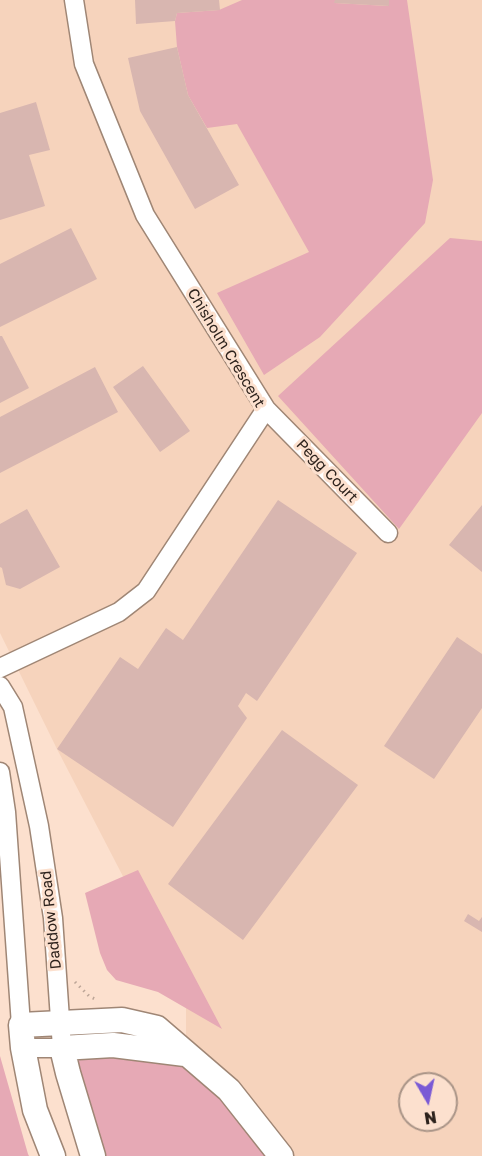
<!DOCTYPE html>
<html>
<head>
<meta charset="utf-8">
<style>
	body { margin:0 }
	#map { position:relative; width:482px; height:1156px; overflow:hidden; background:#fce0ce; font-family:"Golos Text",sans-serif }
	canvas { display:block }
	.north { position:absolute; left:398px; top:1072px; width:60px; height:60px; box-sizing:border-box; background:#fce0ce; border:2px solid #a99487; border-radius:50%; rotate:171deg; font-size:16px; font-weight:700; line-height:24px; text-align:center; color:#2d221c }
	.north::after { content:''; display:block; margin:auto; width:21px; height:27px; background:#7a5ad5; clip-path:polygon(50% 0,100% 100%,50% 72%,0 100%) }
</style>
</head>
<body>
<div id="map">
<canvas width="482" height="1156"></canvas>
<div class="north">N</div>
</div>
<script>
const c = document.querySelector('canvas').getContext('2d');
c.lineJoin = 'round';
function fillPath(path, color) {
  c.fillStyle = color;
  c.fill(path, 'evenodd');
}
function toPath(rows) {
  const path = new Path2D();
  for (const r of rows) {
    path.moveTo(r[0], r[1]);
    for (let i = 2; i < r.length; i += 2) path.lineTo(r[i], r[i + 1]);
  }
  return path;
}
function trace(path, color, width, dash) {
  c.strokeStyle = color;
  c.lineWidth = width;
  c.lineCap = dash ? 'butt' : 'round';
  c.setLineDash(dash || []);
  c.stroke(path);
}
function write(font, color, halo, rows, align = 'center') {
  c.font = font + ' "Golos Text",sans-serif';
  c.lineWidth = 6;
  c.setLineDash([]);
  c.textBaseline = 'middle';
  c.strokeStyle = halo;
  c.fillStyle = color;
  for (const [text, x, y, turn = 0] of rows) {
    c.save();
    c.translate(x, y);
    c.rotate((+turn || 0) * Math.PI / 180);
    c.textAlign = isNaN(turn) ? turn : align;
    if (halo) c.strokeText(text, 0, 0);
    c.fillText(text, 0, 0);
    c.restore();
  }
}
const built = toPath([
	[0,0,482,0,482,1156,258,1156,186,1067,186,998,57,749,0,633],
	[410,1084,446,1084,446,1120,410,1120]
]);
const green = toPath([
	[242,0,335,0,335,3,388,6,389,0,407,0,433,180,425,223,320,337,264,375,217,293,309,252,237,124,207,128,188,95,177,47,175,21,177,13,219,10],
	[450,238,482,241,482,413,399,529,278,396],
	[138,870,222,1029,158,992,116,980,107,970,100,953,85,893],
	[62,1048,185,1054,281,1156,93,1156],
	[0,1056,28,1154,29,1156,0,1156]
]);
const building = toPath([
	[135,0,219,0,220,10,177,13,175,21,136,24],
	[335,0,389,0,389,6,334,3],
	[177,47,188,95,239,185,195,209,140,111,128,58],
	[36,102,50,150,29,155,45,206,0,220,0,113],
	[71,228,97,279,0,327,0,264],
	[0,336,2,336,29,388,0,403],
	[143,366,190,431,160,452,113,387],
	[95,367,118,412,0,473,0,417],
	[278,500,357,553,257,701,246,693,238,706,247,718,173,827,57,749,120,657,138,669,166,628,183,640],
	[482,505,482,572,449,545],
	[27,509,60,567,20,589,6,585,2,568,0,567,0,524],
	[457,637,482,654,482,708,434,779,384,746],
	[282,730,358,785,243,940,168,884],
	[468,914,479,921,482,917,482,932,464,921]
]);
const path = toPath([
	[75,982,89,996,97,1000]
]);
const street = toPath([
	[266,409,388,533],
	[0,668,119,612,146,591,266,409,145,215,84,64,74,0],
	[0,686,13,707,39,826,53,918,62,1048,23,1048],
	[0,772,6,812,21,1025]
]);
const secondary = toPath([
	[53,1156,35,1110,23,1048,21,1025,122,1020,157,1028,229,1090,281,1156],
	[93,1156,68,1073,62,1048,113,1045,185,1054]
]);
const streetNames = [
	["Chisholm Crescent",226,348,59],
	["Pegg Court",327,471,46],
	["Daddow Road",51,920,-96]
];
fillPath(built, '#f6d3bc');
fillPath(green, '#e6a9b5');
fillPath(building, '#d8b6b0');
trace(street, '#9f8675', 21);
trace(secondary, '#9f8675', 27);
trace(path, '#bca597', 3, [1.5, 4.5]);
trace(street, '#fff', 18);
trace(secondary, '#fff', 24);
write('15px', '#2d221c', '#fce0ce', streetNames);
</script>
</body>
</html>
